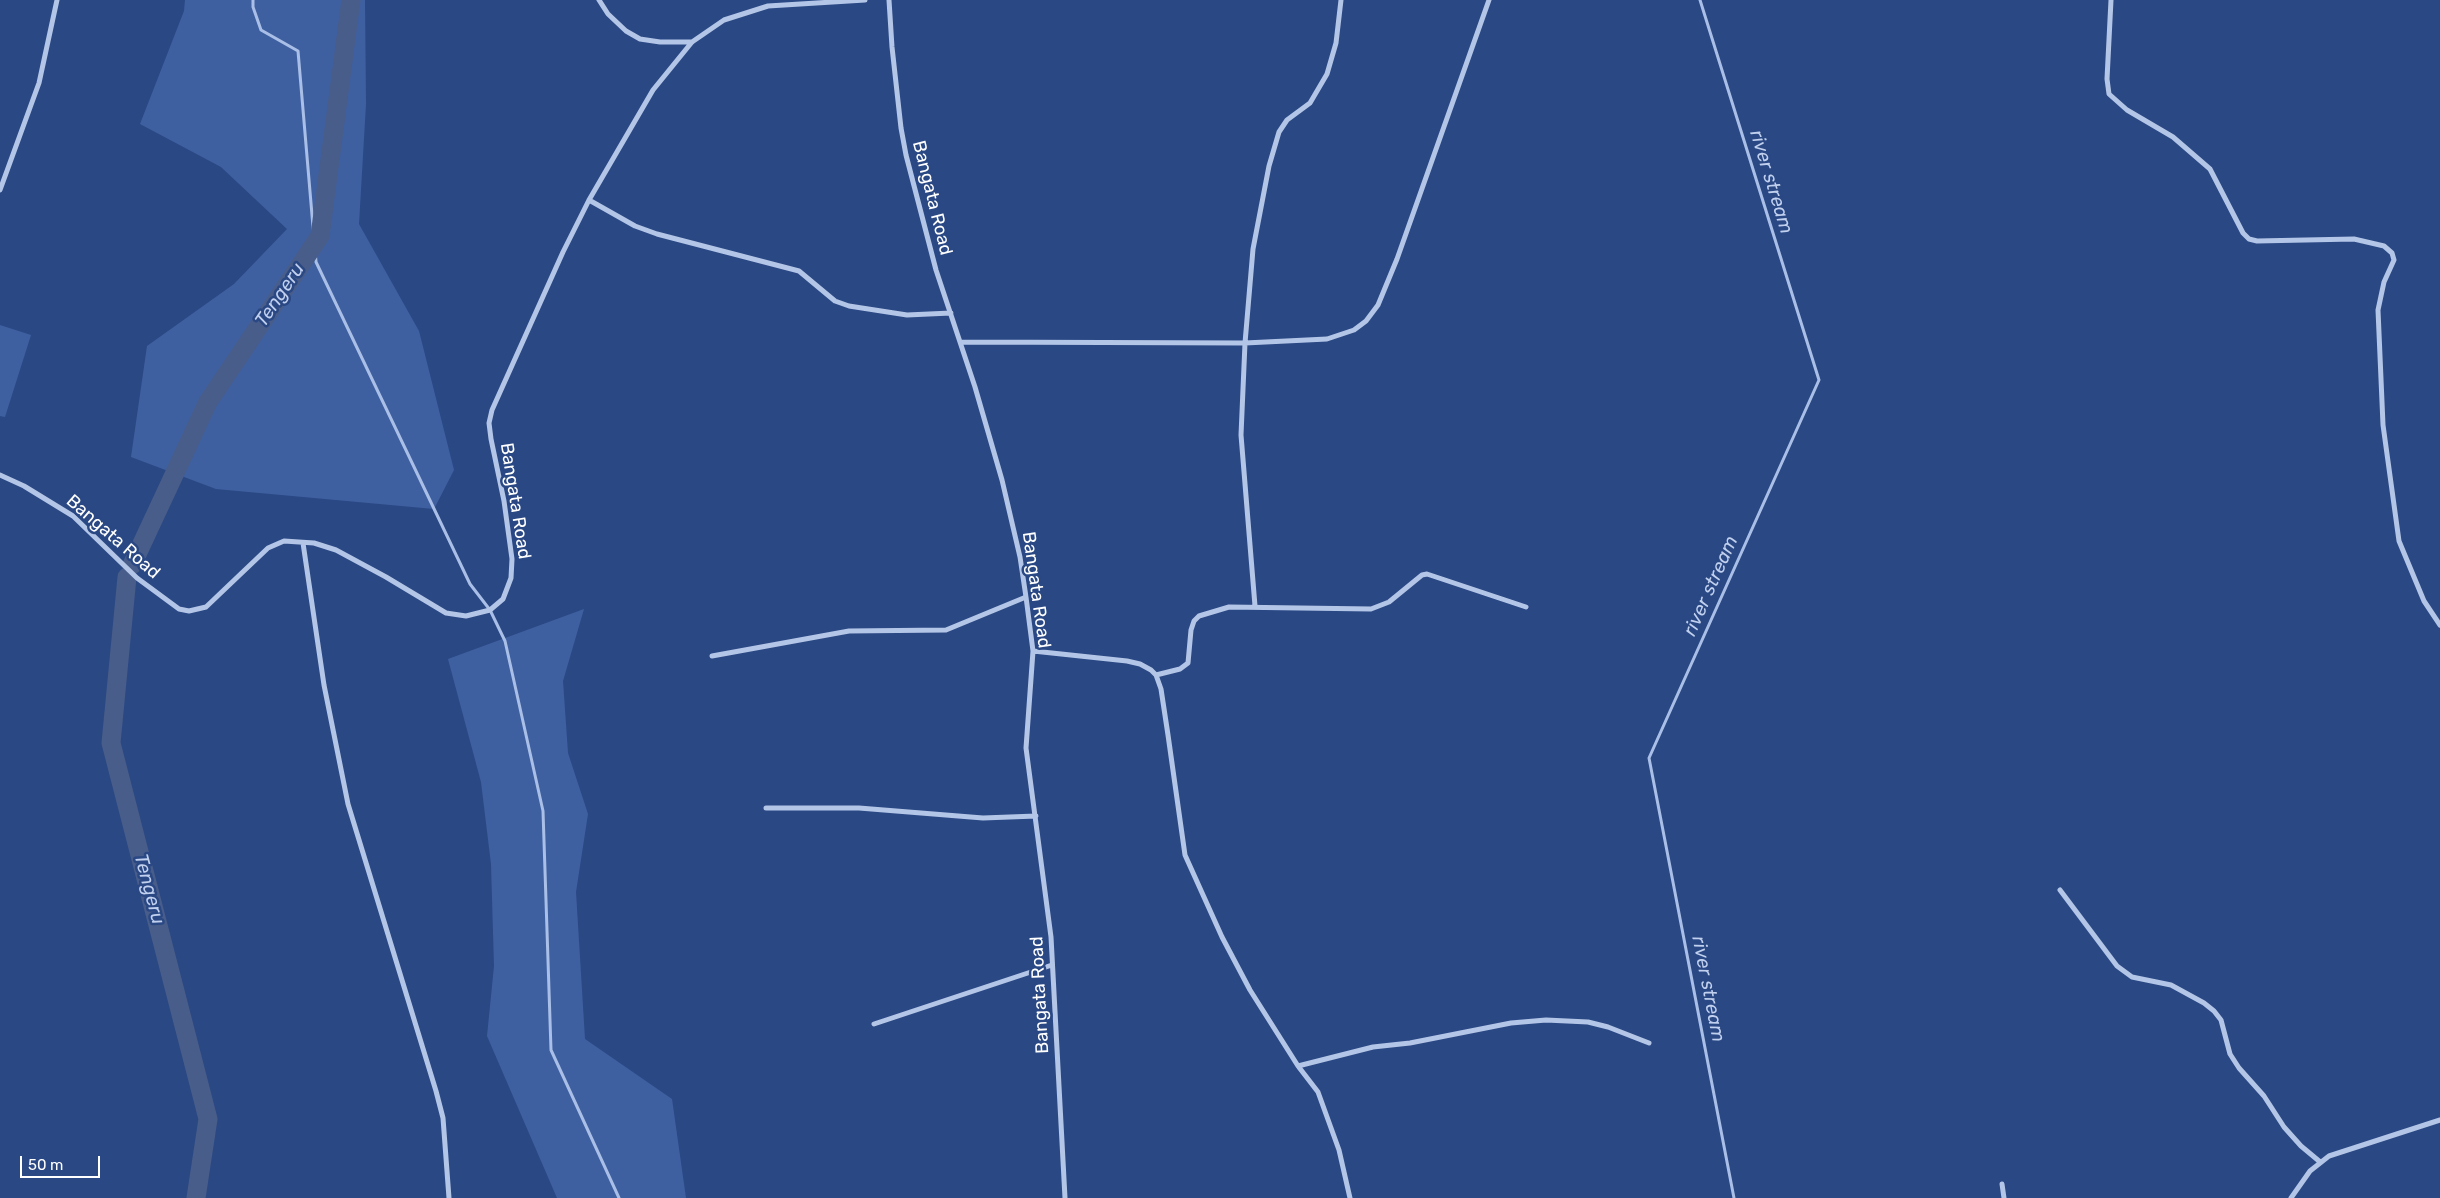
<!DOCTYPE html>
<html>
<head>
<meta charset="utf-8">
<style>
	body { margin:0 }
	#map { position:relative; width:2440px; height:1198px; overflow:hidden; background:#2a4884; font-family:Rubik,sans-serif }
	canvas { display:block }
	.scale { position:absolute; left:20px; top:1156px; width:80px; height:22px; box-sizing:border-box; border:2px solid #fff; border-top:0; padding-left:6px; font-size:15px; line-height:18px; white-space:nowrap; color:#fff; -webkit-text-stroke:4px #2a4884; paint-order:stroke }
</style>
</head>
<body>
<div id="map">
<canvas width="2440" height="1198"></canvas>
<div class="scale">50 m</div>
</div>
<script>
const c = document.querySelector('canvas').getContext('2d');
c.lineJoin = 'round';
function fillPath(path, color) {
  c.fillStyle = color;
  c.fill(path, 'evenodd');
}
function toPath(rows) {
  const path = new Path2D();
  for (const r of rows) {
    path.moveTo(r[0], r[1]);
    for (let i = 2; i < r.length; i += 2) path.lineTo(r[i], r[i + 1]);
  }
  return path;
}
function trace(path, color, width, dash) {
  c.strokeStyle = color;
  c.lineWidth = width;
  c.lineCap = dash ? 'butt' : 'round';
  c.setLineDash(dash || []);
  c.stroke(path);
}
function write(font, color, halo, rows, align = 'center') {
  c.font = font + ' Rubik,sans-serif';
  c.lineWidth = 5;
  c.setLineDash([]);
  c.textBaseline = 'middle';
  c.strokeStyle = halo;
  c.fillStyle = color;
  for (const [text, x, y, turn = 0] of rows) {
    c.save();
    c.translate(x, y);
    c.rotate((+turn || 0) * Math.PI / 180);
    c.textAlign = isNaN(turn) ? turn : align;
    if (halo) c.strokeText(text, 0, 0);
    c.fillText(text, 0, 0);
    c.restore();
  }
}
const green = toPath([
	[185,0,365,0,366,104,359,224,419,331,454,470,434,509,216,489,131,457,147,346,234,284,287,229,221,167,140,124,184,11],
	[0,325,31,335,5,417,0,416],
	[584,609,563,681,568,753,588,814,576,892,585,1039,672,1099,686,1198,557,1198,487,1036,494,966,491,864,481,782,448,659]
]);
const stream = toPath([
	[253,0,253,7,261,30,298,51,316,262,470,584,490,610,505,641,543,811,551,1050,619,1198],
	[1700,0,1819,380,1649,758,1734,1198]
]);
const river = toPath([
	[132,565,208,402,320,236,351,0],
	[127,577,111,743,208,1119,196,1198]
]);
const minor = toPath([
	[599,0,608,14,626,31,640,39,660,42,692,42],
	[889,0,892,47,901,128,906,155,936,270,975,387,1002,480,1020,557,1026,597,1033,651,1026,748,1051,937,1065,1198],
	[2111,0,2107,79,2109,94,2127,110,2173,137,2210,169,2243,233,2249,239,2257,241,2354,239,2384,246,2392,253,2394,260,2384,282,2378,310,2383,425,2399,541,2424,601,2440,625],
	[0,190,39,83,57,0],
	[589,200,635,226,657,234,799,271,835,301,849,306,907,315,951,313],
	[961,342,1245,343,1327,339,1354,330,1366,321,1378,305,1397,259,1489,0],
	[0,475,24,486,73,516,137,578,179,609,189,611,206,607,268,548,284,541,314,543,336,550,386,577,446,613,466,616,490,610,503,599,511,578,512,559,504,501,491,439,489,423,492,410,563,252,589,200,653,90,692,42,724,20,768,6,865,0],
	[303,543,324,685,348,804,436,1091,443,1118,449,1198],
	[1255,606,1241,435,1245,343,1253,249,1269,166,1279,132,1287,120,1310,103,1327,74,1336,43,1341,0],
	[1033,651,1127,661,1140,664,1151,670,1156,675,1161,689,1168,735,1185,855,1222,937,1250,990,1298,1066,1318,1092,1339,1150,1350,1198],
	[712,656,849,631,946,630,1026,597],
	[1156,675,1180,669,1188,663,1191,630,1194,621,1199,616,1229,607,1371,609,1389,602,1422,575,1427,574,1526,607],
	[766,808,859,808,983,818,1036,816],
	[2060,890,2117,966,2132,977,2171,985,2204,1003,2214,1011,2221,1020,2230,1054,2239,1068,2264,1096,2284,1127,2301,1146,2319,1161],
	[874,1024,1052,965],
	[1298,1066,1373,1047,1410,1043,1511,1023,1546,1020,1588,1022,1608,1027,1649,1043],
	[2002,1184,2004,1198],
	[2291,1198,2310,1171,2329,1156,2440,1120]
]);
const streetNames = [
	["Bangata Road",932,198,76],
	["Bangata Road",515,501,81],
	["Bangata Road",113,537,41],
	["Bangata Road",1036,590,82],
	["Bangata Road",1040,995,-93]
];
const waterNames = [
	["river stream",1771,182,73],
	["Tengeru",280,295,-56],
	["river stream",1711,586,-66],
	["Tengeru",149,889,75],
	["river stream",1708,989,79]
];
fillPath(green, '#3f60a0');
trace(stream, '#a9bfe7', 3);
trace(river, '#485d89', 19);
trace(minor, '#b4c6e7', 5);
write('18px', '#fff', '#2a4884', streetNames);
write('italic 19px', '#c0d0ee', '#2a4884', waterNames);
</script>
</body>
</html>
